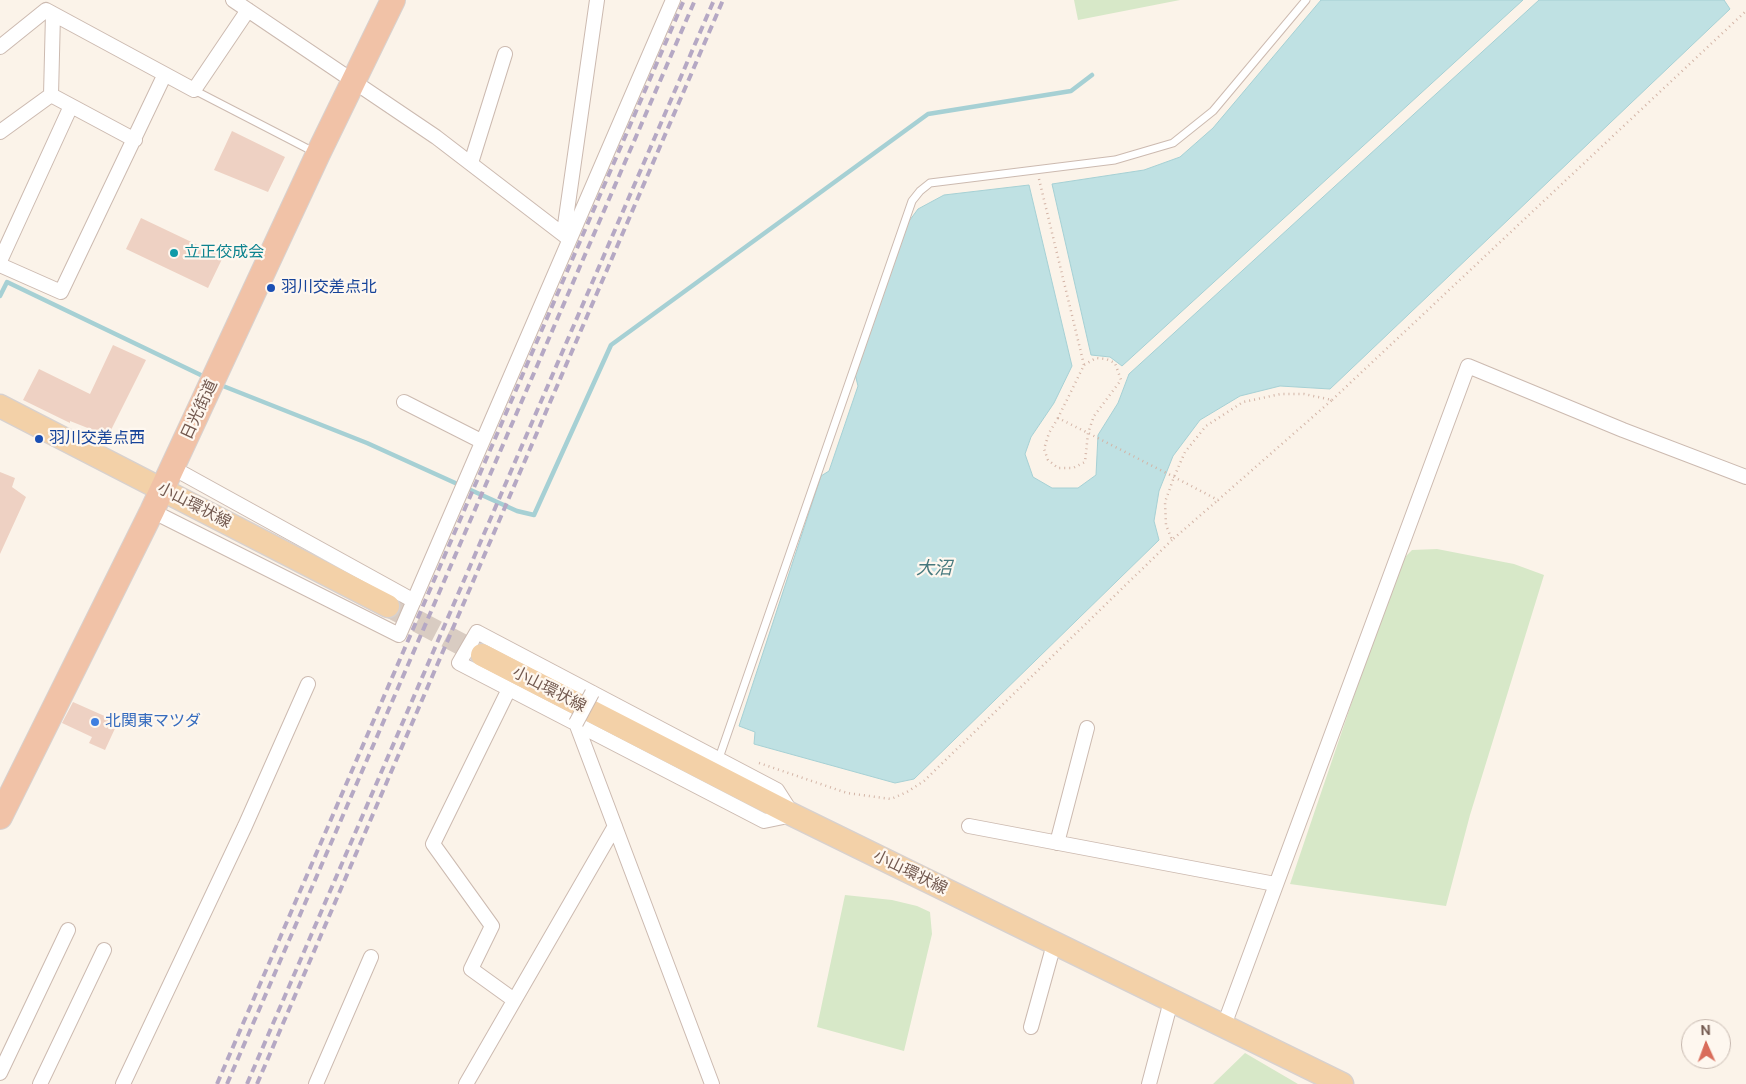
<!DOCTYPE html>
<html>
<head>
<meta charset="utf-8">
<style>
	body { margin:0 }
	#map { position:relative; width:1746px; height:1084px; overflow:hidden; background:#fbf3e9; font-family:"DM Sans",sans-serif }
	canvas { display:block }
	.north { position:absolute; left:1681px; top:1019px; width:50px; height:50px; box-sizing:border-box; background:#fef7ef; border:1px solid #c6b8af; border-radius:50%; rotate:358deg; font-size:14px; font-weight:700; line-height:20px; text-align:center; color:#73594f }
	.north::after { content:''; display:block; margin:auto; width:18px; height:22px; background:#d96c5a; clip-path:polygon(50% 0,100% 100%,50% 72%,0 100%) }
</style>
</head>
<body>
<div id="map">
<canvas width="1746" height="1084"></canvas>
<div class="north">N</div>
</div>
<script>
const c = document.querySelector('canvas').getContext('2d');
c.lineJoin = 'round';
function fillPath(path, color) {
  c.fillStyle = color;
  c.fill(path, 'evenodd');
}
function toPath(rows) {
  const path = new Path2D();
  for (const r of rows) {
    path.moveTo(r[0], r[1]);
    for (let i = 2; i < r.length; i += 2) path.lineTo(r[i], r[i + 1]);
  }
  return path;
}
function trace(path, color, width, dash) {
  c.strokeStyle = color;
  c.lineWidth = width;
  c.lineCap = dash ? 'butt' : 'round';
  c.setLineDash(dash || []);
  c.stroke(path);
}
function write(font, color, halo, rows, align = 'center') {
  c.font = font + ' "DM Sans","Noto Sans JP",sans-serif';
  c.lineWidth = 4.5;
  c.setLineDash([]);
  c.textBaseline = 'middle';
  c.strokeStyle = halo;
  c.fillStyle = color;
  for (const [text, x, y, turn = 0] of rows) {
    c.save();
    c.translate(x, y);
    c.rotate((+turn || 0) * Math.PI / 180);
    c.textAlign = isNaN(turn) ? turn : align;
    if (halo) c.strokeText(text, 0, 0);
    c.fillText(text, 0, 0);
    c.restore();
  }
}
const green = toPath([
	[1074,0,1180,0,1078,20],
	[1437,549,1514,564,1544,575,1470,815,1446,906,1290,884,1391,587,1406,556,1412,550],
	[845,895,892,900,917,906,930,912,932,934,904,1051,817,1027],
	[1245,1053,1298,1084,1213,1084]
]);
const water = toPath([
	[1321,0,1523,0,1122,366,1110,357,1091,355,1052,184,1144,170,1180,157,1213,128,1321,0],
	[1539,0,1724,0,1730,9,1330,389,1280,386,1240,396,1200,420,1173,456,1159,491,1154,521,1159,540,914,779,895,783,754,744,755,732,739,726,821,476,829,471,858,386,855,374,904,228,918,209,944,195,1029,185,1072,366,1054,403,1031,437,1025,454,1033,477,1052,488,1078,488,1096,475,1098,435,1118,403,1129,374,1539,0]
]);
const stream = toPath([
	[0,296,7,282,207,378],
	[218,384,367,443,517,511,534,515,611,345,928,114,1071,91,1092,75]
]);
const building = toPath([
	[232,131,285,157,268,192,214,170],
	[141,218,223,257,208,288,126,249],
	[113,345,146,360,108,436,70,421,70,423,23,400,39,369,90,394],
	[0,472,15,478,12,487,26,497,0,554],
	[73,702,118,722,105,750,89,743,92,737,62,723]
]);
const primaryTunnel = toPath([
	[388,606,482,655]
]);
const path = toPath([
	[1039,179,1084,365,1058,418,1088,433,1174,477,1218,500,1332,400,1304,394,1281,394,1243,402,1206,426,1185,452,1174,477,1165,502,1166,525,1172,540,1218,500],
	[1332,400,1746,11],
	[1058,418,1049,433,1044,449,1048,460,1058,468,1073,468,1085,462,1088,433,1094,416,1121,380,1115,363,1106,359,1096,358,1084,365],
	[759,763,847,793,891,799,907,792,924,781,1172,540]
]);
const service = toPath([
	[194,90,314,152],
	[719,758,912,201,920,191,930,183,1115,160,1173,143,1213,111,1306,0]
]);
const minor = toPath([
	[233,0,436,137,569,239],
	[53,14,51,95,135,140],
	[0,47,46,10,194,90,248,10],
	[0,132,51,95],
	[471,163,505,54],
	[569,239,565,225,597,0],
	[0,261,71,106],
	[0,265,61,292,164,76],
	[404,402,481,441],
	[173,468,414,601],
	[152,511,399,635,673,0],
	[477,632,777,790,793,815,764,821,459,663,477,632],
	[509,689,433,844,492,926,471,969,514,1000],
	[576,723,712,1084],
	[969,826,1275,884],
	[1057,843,1087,728],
	[1031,1027,1054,944],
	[1223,1028,1468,366,1623,430,1746,477],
	[0,1073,68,930],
	[40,1084,104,950],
	[123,1084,245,826,308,684],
	[316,1084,371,957],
	[466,1084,615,826],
	[1149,1084,1171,1001]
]);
const primary = toPath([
	[0,406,388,606],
	[482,655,793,815,1342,1084]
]);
const trunk = toPath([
	[0,817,152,511,318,154,393,0]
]);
const rail = toPath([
	[217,1084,684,0],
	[227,1084,695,0],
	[247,1084,714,0],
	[257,1084,723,0]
]);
const minorBridge = toPath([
	[576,723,592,693]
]);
const markers = [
	[174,253,5,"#0f9aa8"],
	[271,288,5,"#1a4fb4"],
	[39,439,5,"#1a4fb4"],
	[95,722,5,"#3f7fe0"]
];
const cultureNames = [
	["立正佼成会",184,253]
];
const transitNames = [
	["羽川交差点北",281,288],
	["羽川交差点西",49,439]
];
const streetNames = [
	["日光街道",200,410,-65],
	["小山環状線",194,506,27],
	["小山環状線",549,690,27],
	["小山環状線",910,873,26]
];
const shopNames = [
	["北関東マツダ",105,722]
];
const waterNames = [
	["大沼",934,569]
];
fillPath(green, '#d7e8c8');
fillPath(water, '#bfe1e3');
trace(water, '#a6d0d4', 1);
trace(stream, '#a6d0d4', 4.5);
fillPath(building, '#eed1c3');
trace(primaryTunnel, '#d9ccc2', 22, [22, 11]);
trace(service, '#ccbab0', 9);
trace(minor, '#ccbab0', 16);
trace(primary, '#d8d1ce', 25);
trace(trunk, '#d8d1ce', 26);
trace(path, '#d3b4a6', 2.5, [1, 4]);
trace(service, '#fff', 7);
trace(minor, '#fff', 14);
trace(primary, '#f3d1a8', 22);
trace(trunk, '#f1c2a7', 24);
trace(rail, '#b5a8c4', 4, [8, 5]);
trace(minorBridge, '#ccbab0', 16, []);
trace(minorBridge, '#fff', 14);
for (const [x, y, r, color] of markers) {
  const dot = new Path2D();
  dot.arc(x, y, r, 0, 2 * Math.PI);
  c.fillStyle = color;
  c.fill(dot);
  trace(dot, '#fef7ef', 2);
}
write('16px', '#0d838f', '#fef7ef', cultureNames, 'left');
write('16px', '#164399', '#fef7ef', transitNames, 'left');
write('16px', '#73594f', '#fef7ef', streetNames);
write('16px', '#366cbe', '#fef7ef', shopNames, 'left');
write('italic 18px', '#47797e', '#fef7ef', waterNames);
</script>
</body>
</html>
